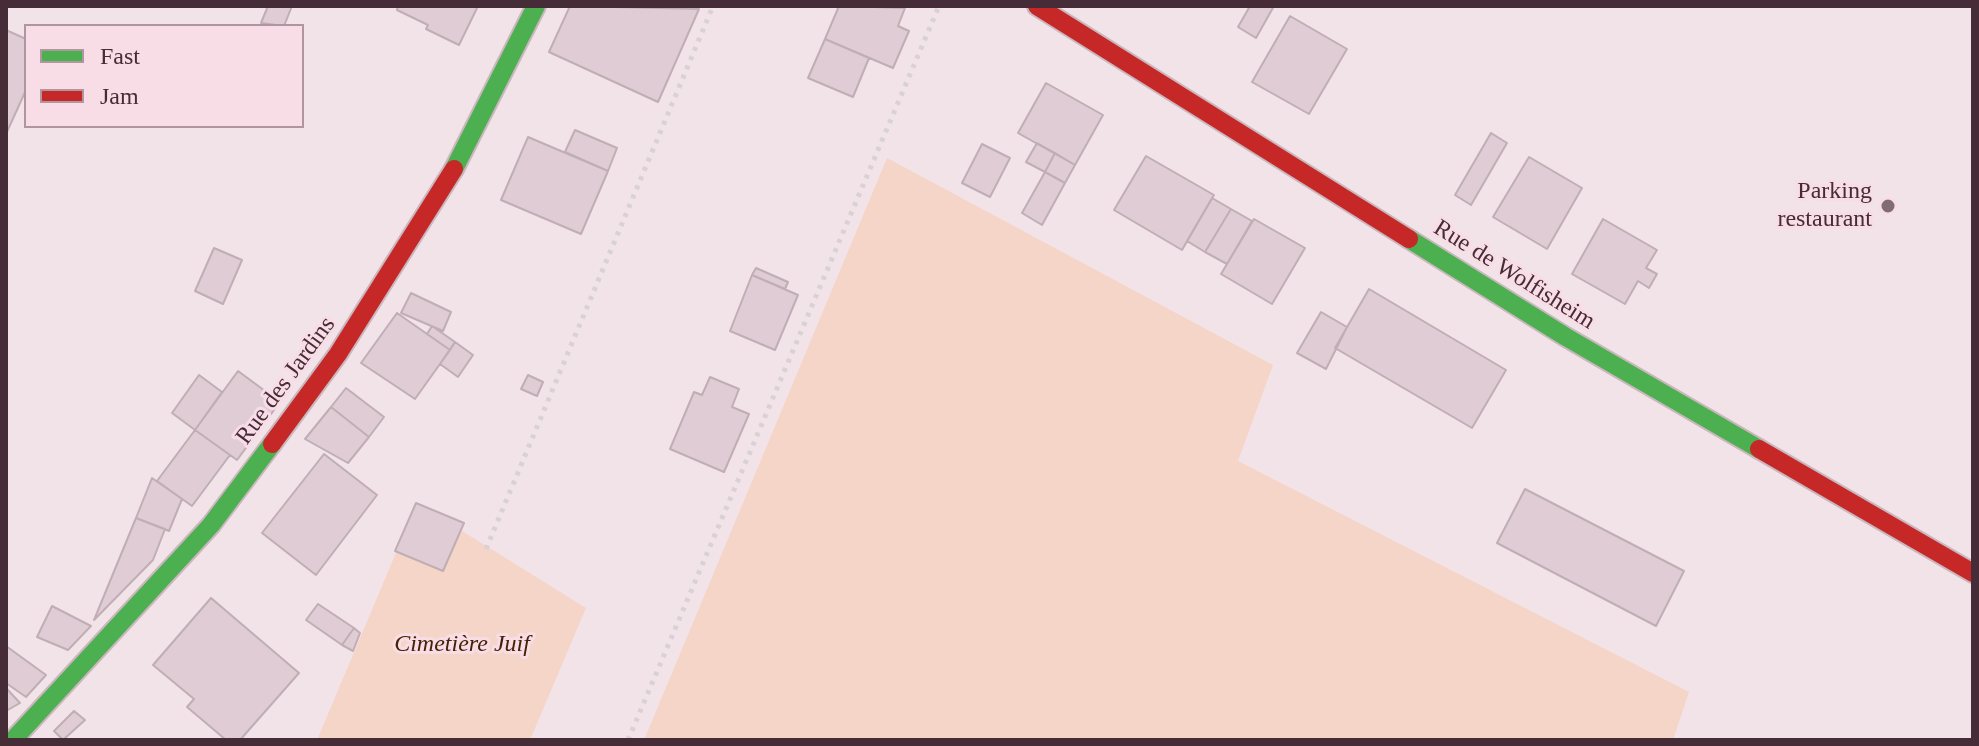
<!DOCTYPE html>
<html>
<head>
<meta charset="utf-8">
<style>
	body { margin:0 }
	#map { position:relative; width:1979px; height:746px; overflow:hidden; background:#f2e3e8; font-family:"Times New Roman",serif }
	canvas { display:block }
	.frame { position:absolute; inset:0; border:8px solid #452c36; pointer-events:none }
	.legend { position:absolute; left:24px; top:24px; width:280px; height:104px; box-sizing:border-box; background:#f8dde6; border:2px solid #b096a0; margin:0; padding:10px 14px; list-style:none; font-size:24px; color:#452c36 }
	.legend li { display:flex; align-items:center; gap:16px; height:40px }
	.legend b { width:40px; border:2px solid #b096a0 }
</style>
</head>
<body>
<div id="map">
<canvas width="1979" height="746"></canvas>
<div class="frame"></div>
<ul class="legend">
<li><b style="height:10px;background:#4caf50"></b>Fast</li>
<li><b style="height:10px;background:#c62828"></b>Jam</li>
</ul>
</div>
<script>
const c = document.querySelector('canvas').getContext('2d');
c.lineJoin = 'round';
function fillPath(path, color) {
  c.fillStyle = color;
  c.fill(path, 'evenodd');
}
function toPath(rows) {
  const path = new Path2D();
  for (const r of rows) {
    path.moveTo(r[0], r[1]);
    for (let i = 2; i < r.length; i += 2) path.lineTo(r[i], r[i + 1]);
  }
  return path;
}
function trace(path, color, width, dash) {
  c.strokeStyle = color;
  c.lineWidth = width;
  c.lineCap = dash ? 'butt' : 'round';
  c.setLineDash(dash || []);
  c.stroke(path);
}
function write(font, color, halo, rows, align = 'center') {
  c.font = font + ' "Times New Roman",serif';
  c.lineWidth = 6;
  c.setLineDash([]);
  c.textBaseline = 'middle';
  c.strokeStyle = halo;
  c.fillStyle = color;
  for (const [text, x, y, turn = 0] of rows) {
    c.save();
    c.translate(x, y);
    c.rotate((+turn || 0) * Math.PI / 180);
    c.textAlign = isNaN(turn) ? turn : align;
    if (halo) c.strokeText(text, 0, 0);
    c.fillText(text, 0, 0);
    c.restore();
  }
}
const green = toPath([
	[887,158,1273,365,1238,461,1689,692,1673,740,644,740],
	[417,503,586,608,530,740,317,740]
]);
const building = toPath([
	[268,6,292,6,284,26,261,23,268,6],
	[398,6,478,6,459,45,426,29,428,25,397,10,398,6],
	[570,6,699,9,658,102,549,52,570,6],
	[839,6,905,8,898,26,909,31,893,68,825,39,839,6],
	[1250,6,1274,6,1256,38,1238,27,1250,6],
	[1290,16,1347,49,1309,114,1252,82,1290,16],
	[6,30,26,39,26,90,6,134,6,30],
	[825,39,869,58,853,97,808,78,825,39],
	[1046,83,1103,115,1075,165,1018,133,1046,83],
	[575,130,617,148,608,171,565,152,575,130],
	[1491,133,1507,143,1471,205,1455,195,1491,133],
	[528,137,608,171,581,234,501,200,528,137],
	[1037,143,1055,153,1045,172,1026,162,1037,143],
	[982,144,1010,158,990,197,962,183,982,144],
	[1055,153,1075,165,1065,183,1045,172,1055,153],
	[1146,156,1214,195,1182,250,1114,210,1146,156],
	[1529,157,1582,188,1547,249,1493,217,1529,157],
	[1045,172,1065,183,1042,225,1022,213,1045,172],
	[1212,198,1231,209,1205,252,1187,241,1212,198],
	[1231,209,1252,221,1227,264,1205,252,1231,209],
	[1254,219,1305,248,1272,304,1221,274,1254,219],
	[1603,219,1657,250,1646,268,1657,274,1649,288,1638,281,1625,304,1572,274,1603,219],
	[214,248,242,260,223,304,195,291,214,248],
	[756,268,788,282,785,289,752,275,756,268],
	[752,275,798,295,775,350,730,331,752,275],
	[1369,289,1506,370,1472,428,1335,348,1369,289],
	[411,293,451,312,443,331,401,313,411,293],
	[1321,312,1347,327,1326,369,1297,353,1321,312],
	[397,313,450,350,415,399,361,363,397,313],
	[432,326,455,342,450,350,427,334,432,326],
	[455,342,473,355,458,377,440,364,455,342],
	[238,371,280,402,237,460,195,430,238,371],
	[199,375,222,392,195,430,172,413,199,375],
	[528,375,543,382,537,396,521,389,528,375],
	[710,377,739,389,732,407,749,414,724,472,670,449,694,392,702,395,710,377],
	[346,388,384,417,369,437,331,407,346,388],
	[331,407,369,437,348,463,305,439,331,407],
	[195,430,230,455,192,506,157,481,195,430],
	[324,454,377,495,316,575,262,533,324,454],
	[152,478,182,499,169,531,136,518,152,478],
	[1525,489,1684,571,1656,626,1497,543,1525,489],
	[416,503,464,523,443,571,395,551,416,503],
	[136,518,165,529,153,560,94,620,136,518],
	[211,598,299,673,240,740,226,740,187,707,194,699,153,665,211,598],
	[318,604,354,628,342,645,306,620,318,604],
	[52,606,91,626,68,650,37,637,52,606],
	[354,628,360,633,353,651,342,645,354,628],
	[6,646,46,675,26,697,6,683,6,646],
	[6,688,20,703,6,711,6,688],
	[74,711,85,720,63,740,54,731,74,711]
]);
const path = toPath([
	[486,549,713,6],
	[628,740,939,6]
]);
const fast = toPath([
	[454,169,536,6],
	[1409,239,1566,337,1759,449],
	[13,740,211,525,272,444]
]);
const jam = toPath([
	[1037,6,1409,239],
	[272,444,338,354,454,169],
	[1759,449,1973,573]
]);
const markers = [
	[1888,206,8,"#826c74"]
];
const poiNames = [
	["Parking",1872,192],
	["restaurant",1872,220]
];
const streetNames = [
	["Rue de Wolfisheim",1514,275,32],
	["Rue des Jardins",286,381,-54]
];
const parkNames = [
	["Cimetière Juif",462,645]
];
fillPath(green, '#f5d5c7');
fillPath(building, '#e0ccd4');
trace(building, '#c0aeb5', 2);
trace(fast, '#cab7be', 22);
trace(jam, '#cab7be', 22);
trace(path, '#d8d2d4', 5, [4, 6]);
trace(fast, '#4caf50', 18);
trace(jam, '#c62828', 18);
for (const [x, y, r, color] of markers) {
  const dot = new Path2D();
  dot.arc(x, y, r, 0, 2 * Math.PI);
  c.fillStyle = color;
  c.fill(dot);
  trace(dot, '#f8dde6', 3);
}
write('24px', '#452c36', '#f8dde6', poiNames, 'right');
write('24px', '#452c36', '#f8dde6', streetNames);
write('italic 24px', '#452206', '#f8dde6', parkNames);
</script>
</body>
</html>
